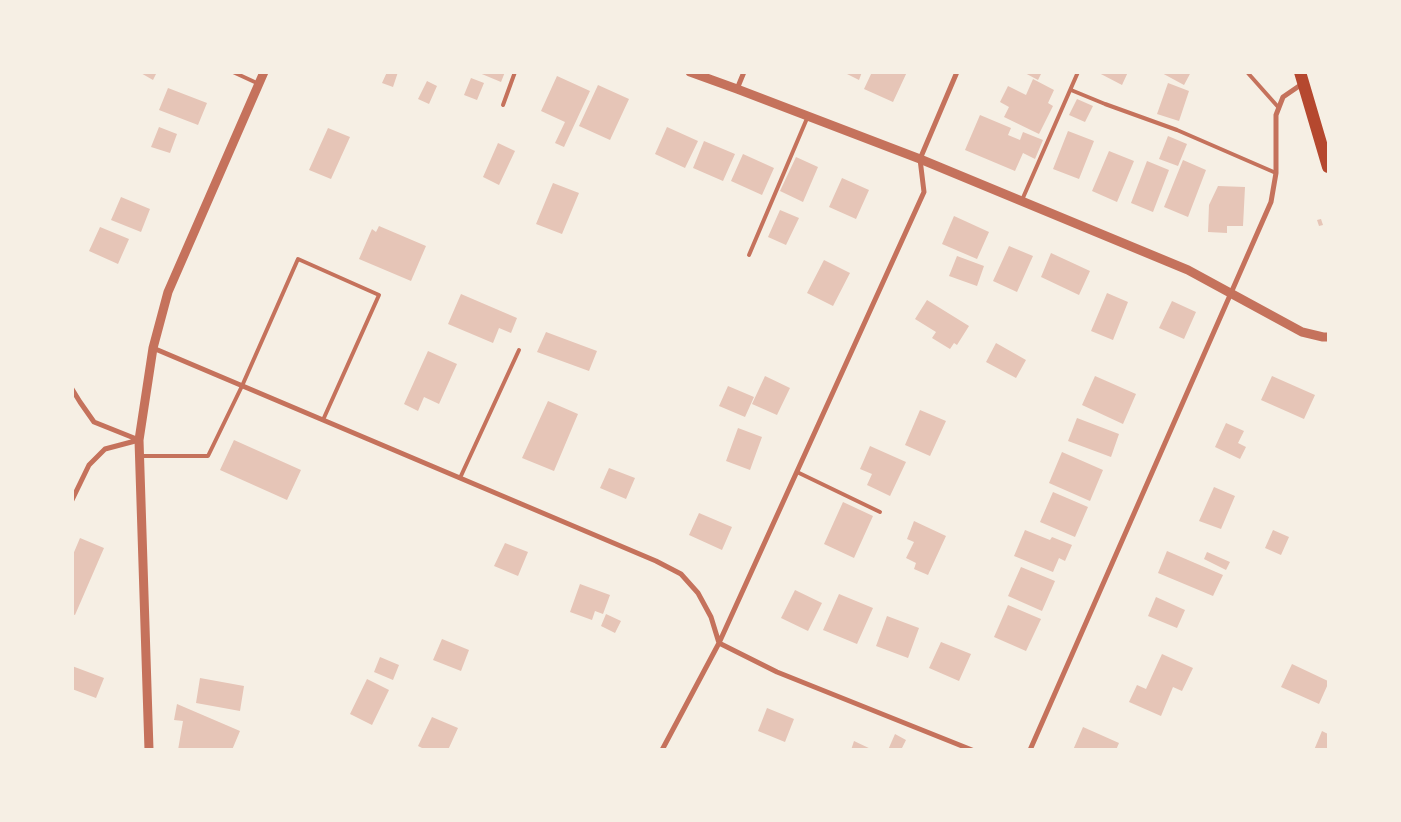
<!DOCTYPE html>
<html>
<head>
<meta charset="utf-8">
<style>
	body { margin:0 }
	#map { position:relative; width:1401px; height:822px; overflow:hidden; background:#f6efe4; font-family:"Space Grotesk",sans-serif }
	canvas { display:block }
	.frame { position:absolute; inset:0; border:74px solid #f6efe4; pointer-events:none }
</style>
</head>
<body>
<div id="map">
<canvas width="1401" height="822"></canvas>
<div class="frame"></div>
</div>
<script>
const c = document.querySelector('canvas').getContext('2d');
c.lineJoin = 'round';
function fillPath(path, color) {
  c.fillStyle = color;
  c.fill(path, 'evenodd');
}
function toPath(rows) {
  const path = new Path2D();
  for (const r of rows) {
    path.moveTo(r[0], r[1]);
    for (let i = 2; i < r.length; i += 2) path.lineTo(r[i], r[i + 1]);
  }
  return path;
}
function trace(path, color, width, dash) {
  c.strokeStyle = color;
  c.lineWidth = width;
  c.lineCap = dash ? 'butt' : 'round';
  c.setLineDash(dash || []);
  c.stroke(path);
}
const building = toPath([
	[139,72,157,72,153,80],
	[387,72,398,72,393,87,382,83],
	[477,72,505,72,501,82],
	[843,72,862,72,859,80],
	[872,72,907,72,893,102,864,89],
	[1023,72,1042,72,1038,80],
	[1097,72,1128,72,1122,85],
	[1160,72,1191,72,1184,85],
	[557,76,590,91,564,147,555,143,565,122,541,111],
	[471,78,484,83,477,100,464,95],
	[1033,79,1054,90,1048,103,1053,106,1039,134,1004,117,1009,107,1000,102,1008,86,1026,95],
	[427,81,437,86,429,104,418,99],
	[1168,83,1189,91,1179,121,1157,114],
	[598,85,629,99,610,140,579,126],
	[168,88,207,103,198,125,159,110],
	[1077,99,1093,106,1085,122,1069,115],
	[980,115,1011,128,1008,135,1020,140,1023,132,1043,140,1035,159,1023,153,1015,171,965,150],
	[159,127,177,134,170,153,151,147],
	[667,127,698,141,685,168,655,154],
	[328,128,350,137,331,179,309,170],
	[1068,131,1094,141,1079,179,1053,169],
	[1168,136,1187,144,1178,166,1159,159],
	[704,141,735,154,723,181,693,168],
	[498,143,515,151,499,185,483,177],
	[1109,151,1134,161,1117,202,1092,191],
	[743,154,774,168,762,195,731,181],
	[796,157,818,167,803,202,780,191],
	[1183,160,1206,170,1188,217,1164,207],
	[1147,161,1169,170,1153,212,1131,203],
	[842,178,869,190,856,219,829,207],
	[553,183,579,193,562,234,536,224],
	[1218,186,1245,187,1243,226,1227,226,1227,233,1208,232,1209,205],
	[121,197,150,209,141,232,111,220],
	[780,210,799,218,786,245,768,237],
	[954,216,989,232,977,259,942,244],
	[1321,219,1323,225,1319,226,1317,220],
	[379,226,426,246,411,281,359,259,372,229,376,232],
	[100,227,129,239,118,264,89,251],
	[1009,246,1033,256,1017,292,993,281],
	[1051,253,1090,271,1079,295,1041,277],
	[957,256,984,266,977,286,949,276],
	[824,260,850,273,833,306,807,293],
	[1107,293,1128,302,1113,340,1091,331],
	[461,294,517,318,511,333,499,328,493,343,448,324],
	[927,300,969,326,957,345,954,343,950,349,932,338,936,332,915,319],
	[1172,301,1196,312,1184,339,1159,328],
	[546,332,597,351,589,371,537,352],
	[996,343,1026,360,1016,378,986,362],
	[428,351,457,364,439,404,424,397,418,411,404,404],
	[765,376,790,388,777,415,752,404],
	[1095,376,1136,394,1123,424,1082,405],
	[1272,376,1315,395,1304,419,1261,400],
	[728,386,754,397,745,417,719,406],
	[548,401,578,414,554,471,522,458],
	[920,410,946,421,930,456,905,445],
	[1077,418,1119,434,1111,457,1068,441],
	[1226,423,1244,431,1238,443,1246,447,1240,459,1215,447],
	[738,428,762,437,750,470,726,461],
	[234,440,301,470,287,500,220,470],
	[870,446,906,462,890,496,867,485,872,474,860,469],
	[1062,452,1103,470,1090,501,1049,483],
	[609,468,635,478,626,499,600,488],
	[1214,487,1235,496,1221,529,1199,521],
	[1053,492,1088,507,1075,537,1040,522],
	[843,502,873,516,854,558,824,544],
	[699,513,732,527,722,550,689,535],
	[914,521,946,536,928,575,914,569,916,563,906,558,914,542,907,539],
	[1025,530,1050,540,1052,537,1072,545,1065,561,1059,558,1053,572,1014,556],
	[1273,530,1289,537,1281,555,1265,548],
	[80,538,104,548,75,615,72,614,72,557],
	[505,543,528,552,518,576,494,566],
	[1167,551,1223,575,1213,596,1158,573],
	[1207,552,1230,562,1226,570,1204,559],
	[1021,567,1055,581,1042,611,1008,596],
	[580,584,610,595,603,614,595,611,592,620,570,612],
	[795,590,822,603,808,631,781,618],
	[839,594,873,608,857,644,823,630],
	[1156,597,1185,610,1177,628,1148,616],
	[1008,605,1041,619,1026,651,994,637],
	[606,614,621,621,615,633,601,626],
	[887,616,919,628,908,658,876,646],
	[442,639,469,650,461,671,433,660],
	[941,642,971,654,959,681,929,668],
	[1162,654,1193,668,1182,691,1173,687,1161,716,1129,702,1137,685,1146,689],
	[380,657,399,665,393,680,374,672],
	[1292,664,1328,681,1328,684,1319,704,1281,687],
	[72,666,104,678,96,698,72,689],
	[200,678,244,686,240,711,196,703],
	[367,679,389,690,372,725,350,714],
	[177,704,240,731,232,750,178,750,183,721,174,720],
	[767,708,794,719,785,742,758,731],
	[432,717,458,728,448,750,426,750,418,746],
	[1083,727,1119,743,1116,750,1073,750],
	[1322,731,1328,734,1328,750,1314,750],
	[895,734,906,740,901,750,888,750],
	[854,741,873,750,851,750]
]);
const service = toPath([
	[233,72,259,84],
	[1247,72,1279,108],
	[1071,90,1105,104,1177,130,1276,173],
	[503,105,515,72],
	[1022,200,1078,72],
	[749,255,808,116],
	[140,456,208,456,242,386,298,259,379,295,323,420],
	[797,472,880,512],
	[460,478,519,350]
]);
const minor = toPath([
	[737,89,744,72],
	[153,348,656,561,681,574,698,593,711,617,719,643,777,672,972,750],
	[72,389,80,402,94,422,139,440],
	[72,500,89,465,105,449,139,440],
	[662,750,719,643,924,192,920,159,957,72],
	[1030,750,1271,202,1276,173,1276,115,1283,97,1302,84]
]);
const tertiary = toPath([
	[690,72,737,89,920,159,1188,270,1302,332,1323,337,1328,337],
	[149,750,139,440,153,348,168,292,264,72]
]);
const primary = toPath([
	[1300,72,1328,167]
]);
fillPath(building, '#e6c5b7');
trace(service, '#c5725c', 4);
trace(minor, '#c5725c', 5);
trace(tertiary, '#c5725c', 9);
trace(primary, '#b5482f', 12);
</script>
</body>
</html>
